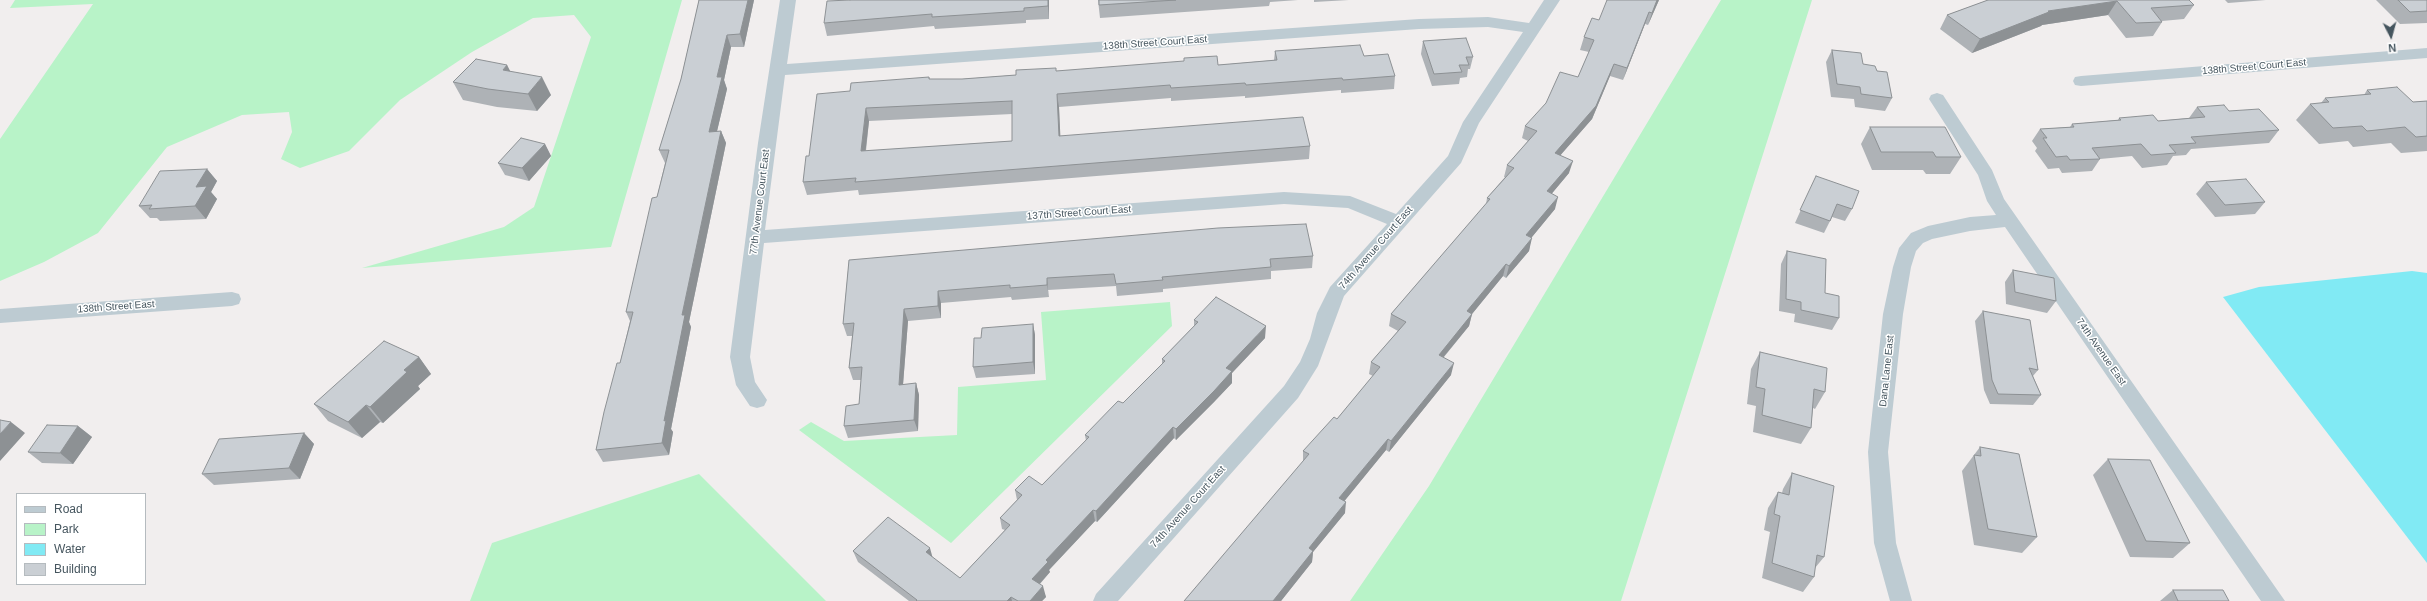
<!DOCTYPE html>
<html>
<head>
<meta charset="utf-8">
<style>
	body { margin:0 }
	#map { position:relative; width:2427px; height:601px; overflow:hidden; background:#f1eeee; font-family:Arial,sans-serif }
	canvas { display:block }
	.legend { position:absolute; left:16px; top:493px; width:130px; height:92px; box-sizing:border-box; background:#fff; border:1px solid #b5bbbf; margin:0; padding:5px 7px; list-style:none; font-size:12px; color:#45555e }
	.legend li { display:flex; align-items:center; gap:8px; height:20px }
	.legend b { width:20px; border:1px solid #b5bbbf }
	.north { position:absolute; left:2371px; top:16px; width:40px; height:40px; -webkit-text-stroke:3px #fff; paint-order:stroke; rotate:174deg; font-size:11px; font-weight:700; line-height:16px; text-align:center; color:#45555e }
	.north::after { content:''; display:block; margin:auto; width:14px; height:18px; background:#45555e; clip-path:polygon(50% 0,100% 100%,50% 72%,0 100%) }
</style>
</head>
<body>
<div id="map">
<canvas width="2427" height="601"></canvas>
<ul class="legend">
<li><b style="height:5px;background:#bdcbd2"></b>Road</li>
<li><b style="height:11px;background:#b8f3c8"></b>Park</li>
<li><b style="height:11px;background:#81eaf4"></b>Water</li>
<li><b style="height:11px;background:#cacfd4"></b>Building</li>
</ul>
<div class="north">N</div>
</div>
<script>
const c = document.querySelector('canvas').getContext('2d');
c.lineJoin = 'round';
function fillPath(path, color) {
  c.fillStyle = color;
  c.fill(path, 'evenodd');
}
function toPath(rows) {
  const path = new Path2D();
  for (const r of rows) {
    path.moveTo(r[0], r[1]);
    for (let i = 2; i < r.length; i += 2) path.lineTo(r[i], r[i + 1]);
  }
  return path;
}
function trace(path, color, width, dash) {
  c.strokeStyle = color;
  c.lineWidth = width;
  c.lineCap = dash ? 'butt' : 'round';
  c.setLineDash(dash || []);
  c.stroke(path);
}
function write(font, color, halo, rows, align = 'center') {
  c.font = font + ' Arial,sans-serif';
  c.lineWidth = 3;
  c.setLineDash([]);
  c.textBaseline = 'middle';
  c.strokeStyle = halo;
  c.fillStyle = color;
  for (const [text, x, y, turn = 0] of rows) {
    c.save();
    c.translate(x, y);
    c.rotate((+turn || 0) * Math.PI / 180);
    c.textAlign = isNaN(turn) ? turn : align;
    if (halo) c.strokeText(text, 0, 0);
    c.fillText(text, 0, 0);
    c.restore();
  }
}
const green = toPath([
	[15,0,682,0,611,247,362,268,504,227,534,207,591,37,574,15,533,18,472,52,400,100,349,151,300,168,281,159,292,132,289,112,242,115,167,147,98,233,44,262,0,281,0,139,93,4,10,8],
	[1721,0,1812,0,1621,601,1350,601,1429,486],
	[1170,302,1172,326,951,543,799,430,811,422,844,441,957,435,958,387,1046,380,1041,312],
	[699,474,826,601,470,601,492,543]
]);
const water = toPath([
	[2412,271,2427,273,2427,563,2223,297,2259,287]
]);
const minor = toPath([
	[780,0,796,0,787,64,1419,19,1488,17,1529,23,1544,0,1560,0,1479,123,1461,163,1344,296,1318,366,1298,398,1118,601,1093,601,1096,594,1284,386,1300,362,1310,339,1317,313,1330,287,1387,224,1348,208,1284,204,764,243,750,357,755,382,767,400,764,406,757,408,750,406,736,385,730,357,758,143,780,0],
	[1488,27,1523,32,1463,122,1448,156,1396,214,1350,196,1284,192,765,230,785,75,1419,29,1488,27],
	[2427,48,2427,58,2081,86,2075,85,2073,81,2075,77,2081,76,2427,48],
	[1937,93,1943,95,1992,170,2004,199,2285,601,2261,601,2005,227,1970,231,1932,239,1923,243,1916,251,1911,267,1903,314,1888,452,1896,543,1912,601,1890,601,1874,543,1868,452,1883,314,1893,267,1899,248,1911,233,1928,226,1970,217,1996,215,1987,201,1978,175,1929,99,1931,95,1937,93],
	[232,292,239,294,241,299,239,304,232,306,0,323,0,309,232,292]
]);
const wall = toPath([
	[699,0,754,0,744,47,731,47,724,80,727,89,717,131,721,131,726,143,689,322,691,327,671,429,673,432,669,455,603,462,596,450,620,363,630,321,626,312,657,197,665,163,659,150,681,79],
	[1049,0,1049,19,1026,20,1026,23,935,29,934,26,827,36,824,23],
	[1098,0,1298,0,1270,2,1269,6,1100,18],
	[1314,0,1349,0,1314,2],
	[1659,0,1648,25,1645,24,1623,80,1610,76,1592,119,1560,155,1569,173,1552,193,1555,209,1531,238,1529,251,1506,278,1503,276,1472,314,1469,326,1444,357,1451,375,1389,452,1386,450,1344,501,1345,513,1313,552,1312,562,1281,601,1184,601,1303,462,1303,451,1337,419,1373,376,1369,374,1371,362,1398,331,1389,326,1391,314,1486,204,1487,198,1505,177,1504,177,1507,165,1528,141,1522,138,1525,126,1578,77,1589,52,1580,50,1584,37,1599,20],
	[1988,0,2189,0,2194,5,2184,19,2162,21,2162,22,2153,36,2126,38,2108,15,2042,25,2041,26,1972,53,1940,29,1947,15],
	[2225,0,2266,0,2228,3],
	[2376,0,2427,0,2427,23,2400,24],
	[1423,41,1473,57,1470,69,1468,69,1467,77,1460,78,1459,84,1432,86,1421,54],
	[1832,50,1877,71,1892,98,1885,111,1855,107,1854,99,1831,97,1826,62],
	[1275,51,1364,56,1395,76,1394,89,1341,93,1341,90,1245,98,1245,96,1171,101,1171,98,1059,107,1060,136,1310,146,1309,159,859,195,858,190,807,195,803,182,809,156,850,91,929,77,930,79,962,79,1016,75,1056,71,1218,65,1274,60],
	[1012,114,1012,141,866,151,869,121],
	[507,65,510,71,551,95,537,111,497,107,463,100,453,82],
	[2367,90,2413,102,2427,101,2427,151,2401,153,2391,143,2353,147,2348,141,2319,144,2296,120,2310,104,2321,103,2325,98,2364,95],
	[2197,107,2229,111,2279,130,2269,143,2191,149,2186,155,2173,156,2167,165,2142,168,2132,156,2100,159,2092,171,2062,173,2059,168,2048,169,2035,151,2037,148,2032,141,2040,129,2070,127,2072,124,2118,120,2119,118,2158,121,2189,118],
	[1870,127,1961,157,1950,174,1926,174,1923,170,1872,170,1861,144],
	[545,144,551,156,529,181,505,175,498,163],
	[207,169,217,181,211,192,217,199,206,219,160,221,157,218,150,218,139,206],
	[1816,176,1852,209,1845,221,1832,217,1824,233,1795,223],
	[2206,182,2265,202,2255,214,2215,217,2196,194],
	[1787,251,1825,293,1839,318,1832,330,1794,322,1795,314,1779,311,1781,264],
	[1313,256,1312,268,1271,271,1271,279,1163,289,1163,292,1117,296,1116,286,1048,290,1049,297,1012,300,1011,297,941,303,941,318,908,321,903,385,916,383,919,395,918,431,848,438,844,426,859,404,861,380,853,380,849,368,852,336,847,336,843,324,849,260],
	[2013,270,2056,301,2047,313,2006,304,2005,282],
	[1983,311,2038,370,2033,376,2041,395,2033,405,1990,404,1984,390,1975,321],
	[1194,320,1265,338,1232,373,1232,383,1214,402,1176,440,1174,438,1097,522,1095,521,1049,570,1050,572,1040,584,1046,597,1042,601,909,601,858,562,853,551,933,558,960,578,1005,530,1002,529,1000,518,1017,500,1015,490,1042,485,1086,441,1085,435,1123,403,1162,364,1162,359,1194,326],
	[1033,324,1035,335,1035,374,976,378,973,367,981,338],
	[1760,352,1825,392,1815,409,1813,408,1811,428,1801,444,1753,432,1756,406,1747,404,1751,369],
	[419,357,431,374,418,386,420,389,383,423,380,422,362,438,328,421,314,404],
	[78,426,92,437,73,464,42,463,28,452],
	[304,433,314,444,300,479,214,485,202,474],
	[1980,447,2037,537,2022,553,1974,545,1962,471],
	[2108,459,2190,543,2173,558,2130,557,2093,475],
	[1792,473,1824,557,1815,568,1814,577,1803,592,1762,578,1770,532,1764,530,1768,508,1778,492,1782,493,1783,489],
	[2173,590,2229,601,2160,601]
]);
const shadedWall = toPath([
	[748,0,754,0,744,47,740,34],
	[1048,0,1049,0,1049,19,1048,6],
	[1657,0,1659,0,1648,25,1652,13],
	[2117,1,2108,15,2042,25,2041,26,1972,53,1980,39,2048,11],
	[1649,12,1645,24,1623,80,1627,68],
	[727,35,731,47,724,80,727,89,714,144,709,132,717,77],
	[1614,64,1610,76,1592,119,1552,165,1555,153],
	[507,65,516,83,503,70],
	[542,77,551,95,537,111,528,94],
	[1057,94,1059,107,1061,149,1059,136],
	[866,108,869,121,864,164,861,151],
	[721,131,726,143,689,322,691,327,671,429,673,432,669,455,662,443,664,421,682,315],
	[545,144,551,156,529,181,522,168],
	[1573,161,1569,173,1544,203,1547,191],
	[207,169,217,181,211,192,217,199,206,219,195,206,196,187],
	[1558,197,1555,209,1523,248,1526,235],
	[1532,238,1529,251,1506,278,1509,266],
	[1506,264,1503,276,1472,314,1469,326,1436,366,1439,355,1467,311],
	[1047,278,1048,290,1049,297,1047,285],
	[938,291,941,303,941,318,938,306],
	[904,309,908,321,902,397,899,385],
	[1033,324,1035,335,1035,374,1033,362],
	[1266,326,1265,338,1232,373,1232,383,1214,402,1176,440,1176,429,1226,368],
	[419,357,431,374,418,386,420,389,383,423,370,407,404,370],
	[1454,363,1451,375,1389,452,1391,441],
	[916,383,919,395,918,431,914,420],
	[366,405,380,422,362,438,348,422],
	[11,422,25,433,0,461,0,434],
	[78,426,92,437,73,464,60,453],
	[1173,427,1174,438,1097,522,1096,511],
	[304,433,314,444,300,479,289,468],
	[1388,439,1386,450,1338,509,1339,498],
	[1346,502,1345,513,1313,552,1312,562,1281,601,1273,601,1309,548],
	[1093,510,1095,521,1049,570,1050,572,1035,589,1032,579,1046,560],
	[930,548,933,559,926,552],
	[1043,586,1046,597,1042,601,1030,601],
	[1011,597,1012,601,1007,601]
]);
const building = toPath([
	[699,0,748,0,740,34,727,35,717,77,722,77,709,132,721,131,682,315,685,315,664,421,666,420,662,443,596,450,604,412,617,363,620,363,633,312,626,312,652,198,657,197,669,150,659,150,681,79,699,0],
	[850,0,1048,0,1048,6,1024,8,1024,11,932,17,932,14,824,23,827,1,850,0],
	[1099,0,1176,0,1099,5,1099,0],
	[1607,0,1657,0,1652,13,1649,12,1627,68,1614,64,1596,106,1555,153,1573,161,1547,191,1558,197,1526,235,1532,238,1509,266,1506,264,1467,311,1472,314,1439,355,1454,363,1391,441,1388,439,1339,498,1346,502,1309,548,1313,551,1273,601,1184,601,1309,454,1303,451,1334,417,1337,419,1380,367,1371,362,1406,322,1391,314,1490,199,1487,198,1514,168,1507,165,1537,131,1525,126,1546,103,1560,72,1578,77,1594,40,1584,37,1592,18,1599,20,1607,0],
	[1988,0,2189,0,2194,5,2151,8,2162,22,2136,23,2117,1,2048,11,2049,12,1980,39,1947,15,1988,0],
	[2398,0,2427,0,2427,11,2410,12,2398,0],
	[1466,38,1473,57,1466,57,1469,65,1459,65,1462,72,1434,74,1423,41,1466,38],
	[1360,45,1364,56,1388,54,1395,76,1343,80,1342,78,1246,85,1245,83,1171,88,1170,85,1057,94,1059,136,1303,117,1310,146,855,182,856,178,803,182,806,156,809,156,817,94,850,91,851,83,929,77,929,79,962,79,1016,75,1016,70,1056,68,1056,71,1184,61,1184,58,1217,56,1218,65,1277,60,1275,51,1360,45],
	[1012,101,1012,141,861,151,866,108,1012,101],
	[1832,50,1861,53,1863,64,1875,66,1877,71,1887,72,1892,98,1861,94,1860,87,1837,84,1832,50],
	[476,59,507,65,503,70,542,77,528,94,488,89,453,82,476,59],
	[2397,87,2413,102,2427,101,2427,136,2416,137,2405,127,2367,131,2362,126,2333,128,2310,104,2329,102,2325,98,2371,94,2367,90,2397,87],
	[2224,105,2229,111,2259,109,2279,130,2191,137,2196,143,2169,145,2176,153,2151,155,2141,144,2092,148,2100,159,2070,160,2067,156,2056,157,2043,138,2047,138,2040,129,2074,127,2072,124,2121,120,2119,118,2153,115,2158,121,2205,117,2197,107,2224,105],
	[1870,127,1945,127,1961,157,1936,157,1933,152,1881,152,1870,127],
	[521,138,545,144,522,168,498,163,521,138],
	[207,169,196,187,207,186,195,206,149,209,152,205,139,206,160,171,207,169],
	[1816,176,1859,191,1852,209,1837,204,1830,221,1800,210,1816,176],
	[2246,179,2265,202,2225,205,2206,182,2246,179],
	[1306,224,1313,256,1270,259,1271,267,1162,277,1163,280,1116,284,1114,274,1047,278,1047,285,1010,288,1010,285,938,291,938,306,904,309,899,385,916,383,914,420,844,426,846,406,859,404,862,367,849,368,854,323,843,324,849,260,1218,228,1306,224],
	[1787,251,1826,259,1825,293,1839,296,1839,318,1801,310,1801,302,1786,299,1787,251],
	[2013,270,2054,278,2056,301,2015,292,2013,270],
	[1216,297,1266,326,1226,368,1232,371,1214,391,1176,429,1173,427,1096,511,1093,510,1046,560,1048,562,1032,579,1043,586,1030,601,1018,601,1011,597,1007,601,916,601,917,600,853,551,888,517,930,548,926,552,960,578,1010,525,1000,518,1022,495,1015,490,1029,476,1042,485,1089,437,1085,435,1118,401,1123,403,1165,361,1162,359,1198,322,1194,320,1216,297],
	[1983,311,2030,320,2038,370,2029,368,2041,395,1998,394,1992,380,1983,311],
	[1033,324,1033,362,973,367,974,338,981,338,982,328,1033,324],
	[384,341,419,357,404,370,407,372,370,407,366,405,348,422,314,404,384,341],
	[1760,352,1827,368,1825,392,1814,389,1811,428,1762,415,1765,389,1756,387,1760,352],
	[0,420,11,422,0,434,0,420],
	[47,425,78,426,60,453,28,452,47,425],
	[304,433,289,468,202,474,219,439,304,433],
	[1980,447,2019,454,2037,537,1988,529,1974,455,1981,456,1980,447],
	[2108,459,2150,460,2190,543,2146,541,2108,459],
	[1792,473,1834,486,1824,557,1817,555,1814,577,1772,563,1780,516,1774,514,1778,492,1789,495,1792,473],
	[2173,590,2223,590,2229,601,2178,601,2173,590]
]);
const streetNames = [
	["138th Street Court East",1155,43,-4],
	["138th Street Court East",2254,67,-5],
	["77th Avenue Court East",760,202,-83],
	["137th Street Court East",1079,213,-4],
	["74th Avenue Court East",1376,248,-49],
	["138th Street East",116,307,-4],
	["74th Avenue East",2101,352,55],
	["Dana Lane East",1887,371,-84],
	["74th Avenue Court East",1188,507,-48]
];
fillPath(green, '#b8f3c8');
fillPath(water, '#81eaf4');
fillPath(minor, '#bdcbd2');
fillPath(wall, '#aeb2b6');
fillPath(shadedWall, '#8d9194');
fillPath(building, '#cacfd4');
trace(building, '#8d9194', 1);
write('10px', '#45555e', '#fff', streetNames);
</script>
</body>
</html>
